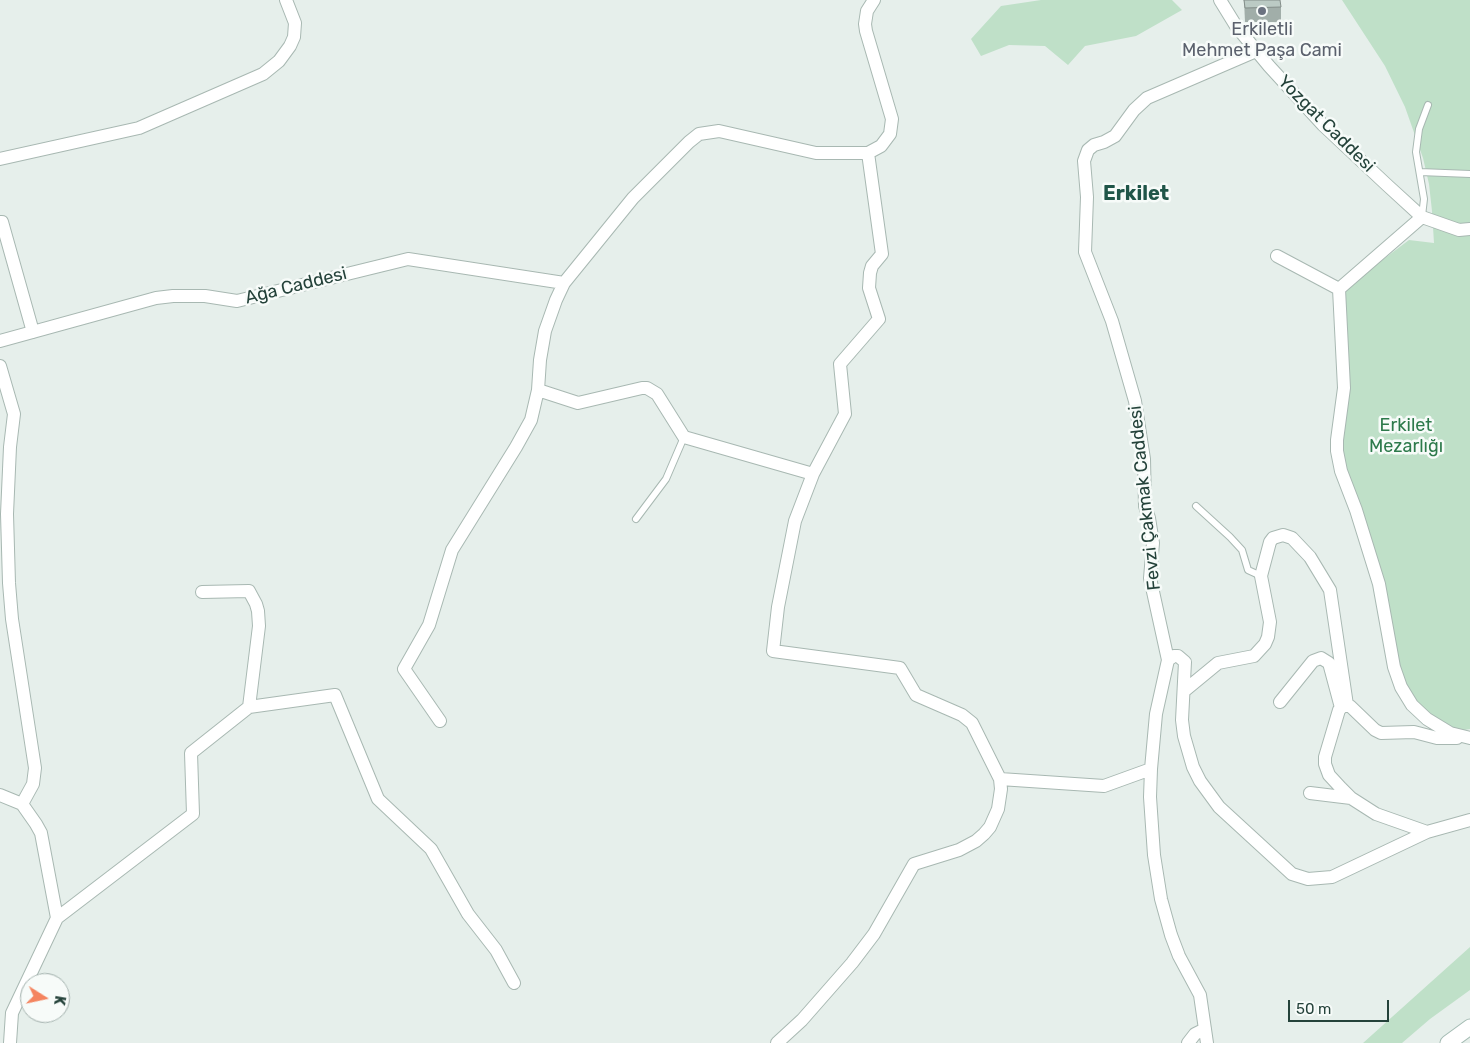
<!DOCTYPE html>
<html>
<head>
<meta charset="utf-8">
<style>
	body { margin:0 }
	#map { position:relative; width:1470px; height:1043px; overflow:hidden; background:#e6efeb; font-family:Rubik,sans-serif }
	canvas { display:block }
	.north { position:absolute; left:20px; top:973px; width:50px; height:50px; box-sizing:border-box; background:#f7fbf9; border:1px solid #a3b1ad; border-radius:50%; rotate:100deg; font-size:14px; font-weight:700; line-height:20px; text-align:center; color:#24423a }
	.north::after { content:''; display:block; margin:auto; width:18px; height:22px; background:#f4845f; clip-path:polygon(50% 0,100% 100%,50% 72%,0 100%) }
	.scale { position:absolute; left:1288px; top:1000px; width:101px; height:22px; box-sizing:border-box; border:2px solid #24423a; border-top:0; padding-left:6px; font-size:15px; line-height:18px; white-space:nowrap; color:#24423a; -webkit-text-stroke:4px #f7fbf9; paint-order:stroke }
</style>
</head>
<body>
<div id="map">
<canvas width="1470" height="1043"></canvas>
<div class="north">K</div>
<div class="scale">50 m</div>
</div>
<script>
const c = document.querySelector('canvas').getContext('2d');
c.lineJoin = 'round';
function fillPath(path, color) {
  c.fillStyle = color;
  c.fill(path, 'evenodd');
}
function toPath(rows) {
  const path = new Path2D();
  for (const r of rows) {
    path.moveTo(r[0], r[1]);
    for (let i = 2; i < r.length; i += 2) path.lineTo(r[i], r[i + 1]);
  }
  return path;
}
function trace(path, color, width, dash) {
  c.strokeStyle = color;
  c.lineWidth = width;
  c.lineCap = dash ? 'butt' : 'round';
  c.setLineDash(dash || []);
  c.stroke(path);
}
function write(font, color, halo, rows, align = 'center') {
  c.font = font + ' Rubik,sans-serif';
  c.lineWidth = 5;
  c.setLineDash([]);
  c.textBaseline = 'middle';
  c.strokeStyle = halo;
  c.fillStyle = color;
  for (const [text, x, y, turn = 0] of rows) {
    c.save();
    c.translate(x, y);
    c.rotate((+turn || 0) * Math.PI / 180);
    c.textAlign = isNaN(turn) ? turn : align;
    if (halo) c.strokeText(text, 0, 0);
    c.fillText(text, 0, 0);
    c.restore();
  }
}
const green = toPath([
	[1041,0,1172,0,1182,10,1136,36,1085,46,1068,65,1045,46,1009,45,981,56,971,39,1001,6],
	[1342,0,1470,0,1470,729,1446,733,1407,704,1378,587,1340,474,1345,288,1409,240,1434,243,1432,211,1429,184,1423,158,1405,107,1385,66],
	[1470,947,1470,990,1430,1019,1402,1043,1363,1043]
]);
const lane = toPath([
	[1420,172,1470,174],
	[1422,216,1424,199,1416,152,1419,129,1428,105],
	[1196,506,1230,537,1242,550,1248,570,1261,576],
	[636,519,666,479,684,437]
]);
const street = toPath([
	[1220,0,1236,26,1269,66,1323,125,1387,185,1422,217,1459,230,1470,229],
	[0,159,139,128,263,74,279,61,290,46,294,37,295,23,286,0],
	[1422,217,1339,289,1344,388,1337,440,1337,451,1341,471,1356,510,1379,584,1394,667,1401,687,1412,705,1427,719,1450,733,1470,738],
	[0,222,2,222,33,332],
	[1277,256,1339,289],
	[0,341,156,298,173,296,205,296,237,301,408,259,564,283],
	[0,366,14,414,10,447,7,514,9,583,12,619,35,768,33,784,22,804],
	[538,390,578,403,642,388,647,388,657,394,684,437,813,474,795,521,778,607,773,651,900,668,916,695,962,715,972,723,1000,779,1104,786,1151,769],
	[813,474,845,414,840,364,879,319,869,288,870,273,872,266,882,254,868,153],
	[1168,660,1174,656,1178,656,1185,662,1182,720,1184,736,1193,767,1200,781,1219,807,1292,874,1308,879,1332,877,1427,832],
	[1184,691,1218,663,1254,656,1265,644,1268,637,1270,622,1261,576,1270,542,1273,538,1283,535,1292,538,1310,557,1330,590,1347,705],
	[1280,702,1313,661,1321,658,1329,663,1340,704],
	[249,707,335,695,378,799,431,849,468,914,496,950,514,983],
	[440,721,404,669,429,625,452,550,516,447,531,420,538,390,540,360,545,331,556,300,564,283,633,198,689,142,699,134,719,131,816,153,868,153,881,146,890,134,892,119,866,31,865,24,867,11,874,0],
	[1457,738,1437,738,1414,732,1381,733,1375,730,1350,706,1343,706,1339,710,1325,757,1325,764,1329,775,1341,788,1351,798,1376,814,1427,832,1470,820],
	[1310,793,1351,798],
	[0,795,22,804,36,824,41,833,57,918],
	[10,1043,12,1013,57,918,193,814,191,753,249,707,259,626,258,611,256,604,249,591,202,592],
	[777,1043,802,1020,852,963,874,934,914,864,959,850,976,841,984,834,990,827,998,809,1001,789,1000,779],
	[1188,1043,1195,1034,1205,1029],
	[1207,1043,1200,995,1179,956,1171,935,1161,899,1154,855,1150,797,1151,769,1156,714,1168,660,1150,578,1153,543,1149,518,1145,506,1144,459,1135,401,1112,321,1085,252,1087,197,1084,161,1088,150,1094,145,1104,142,1115,136,1134,110,1147,98,1256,51]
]);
const secondary = toPath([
	[1448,1043,1470,1027]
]);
const wall = toPath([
	[1244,0,1281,7,1281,22,1245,22]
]);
const building = toPath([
	[1244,0,1280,0,1281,7,1245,8,1244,0]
]);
const markers = [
	[1262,11,5,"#6b7280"]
];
const worshipNames = [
	["Erkiletli",1262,30],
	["Mehmet Paşa Cami",1262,51]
];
const streetNames = [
	["Yozgat Caddesi",1326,124,45],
	["Ağa Caddesi",296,286,-14],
	["Fevzi Çakmak Caddesi",1145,498,-96]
];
const parkNames = [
	["Erkilet",1406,426],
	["Mezarlığı",1406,447]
];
const quarterNames = [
	["Erkilet",1136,194]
];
fillPath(green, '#bfe0c8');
trace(lane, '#a8b8b2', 8);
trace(street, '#a8b8b2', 14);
trace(secondary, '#a4bbb3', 17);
trace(lane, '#fff', 6);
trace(street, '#fff', 12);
trace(secondary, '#fff', 15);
fillPath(wall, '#a1aea9');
fillPath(building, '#bbcac4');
trace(building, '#838d89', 1);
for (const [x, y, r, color] of markers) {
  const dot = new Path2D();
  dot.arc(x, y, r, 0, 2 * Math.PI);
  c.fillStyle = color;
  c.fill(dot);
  trace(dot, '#f7fbf9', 2);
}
write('18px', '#5b616d', '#f7fbf9', worshipNames);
write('18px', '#24423a', '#f7fbf9', streetNames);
write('18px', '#2d7a4b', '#f7fbf9', parkNames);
write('bold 20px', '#1f5548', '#f7fbf9', quarterNames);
</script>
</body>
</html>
